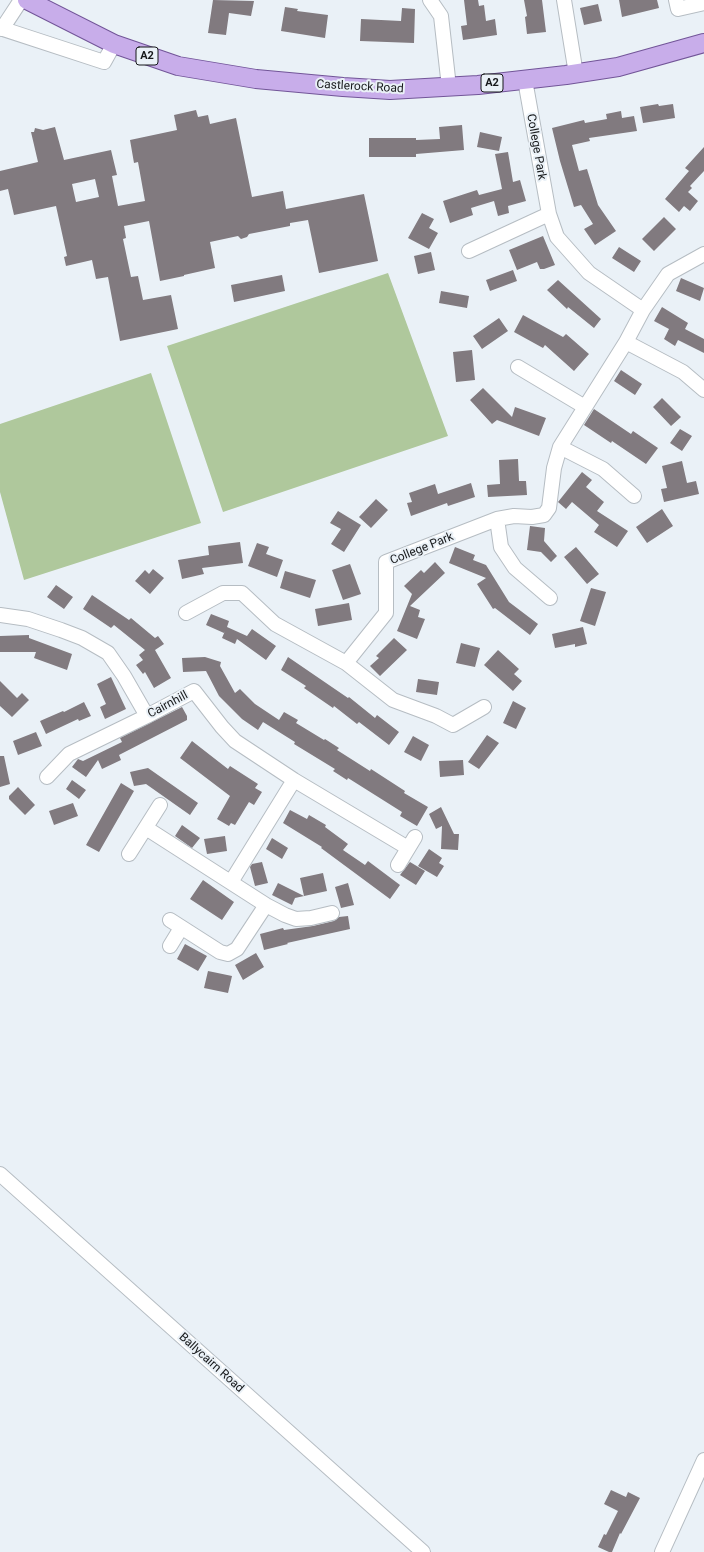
<!DOCTYPE html>
<html>
<head>
<meta charset="utf-8">
<style>
	body { margin:0 }
	canvas { display:block; background:#eaf1f7 }
</style>
</head>
<body>
<canvas width="704" height="1552"></canvas>
<script>
const c = document.querySelector('canvas').getContext('2d');
c.lineJoin = 'round';
function fillPath(path, color) {
  c.fillStyle = color;
  c.fill(path, 'evenodd');
}
function toPath(rows) {
  const path = new Path2D();
  for (const r of rows) {
    path.moveTo(r[0], r[1]);
    for (let i = 2; i < r.length; i += 2) path.lineTo(r[i], r[i + 1]);
  }
  return path;
}
function trace(path, color, width, dash) {
  c.strokeStyle = color;
  c.lineWidth = width;
  c.lineCap = dash ? 'butt' : 'round';
  c.setLineDash(dash || []);
  c.stroke(path);
}
function write(font, color, halo, rows, align = 'center') {
  c.font = font + ' Roboto,sans-serif';
  c.lineWidth = 4;
  c.setLineDash([]);
  c.textBaseline = 'middle';
  c.strokeStyle = halo;
  c.fillStyle = color;
  for (const [text, x, y, turn = 0] of rows) {
    c.save();
    c.translate(x, y);
    c.rotate((+turn || 0) * Math.PI / 180);
    c.textAlign = isNaN(turn) ? turn : align;
    if (halo) c.strokeText(text, 0, 0);
    c.fillText(text, 0, 0);
    c.restore();
  }
}
const green = toPath([
	[388,273,448,436,223,512,167,346],
	[151,373,201,523,24,580,0,492,0,424]
]);
const building = toPath([
	[213,0,254,1,251,16,229,13,226,35,208,33],
	[464,0,478,0,479,6,484,5,486,21,495,19,497,35,463,40,461,26,467,25],
	[524,0,542,0,546,32,527,34,525,17,527,16],
	[619,0,657,0,659,8,622,17],
	[598,4,602,21,584,25,580,8],
	[285,7,298,9,297,11,328,15,325,38,281,31],
	[402,8,415,9,414,43,360,41,361,19,401,21],
	[658,104,659,106,673,104,675,118,643,123,640,107],
	[196,110,198,117,208,115,210,124,236,118,252,197,283,191,286,209,364,194,378,261,319,273,308,220,290,223,290,226,249,234,247,237,241,239,238,236,210,242,215,268,184,275,184,276,160,281,149,221,124,226,126,238,123,239,131,277,138,276,143,300,171,295,178,329,120,341,108,277,96,279,92,260,66,266,64,257,67,256,56,206,14,215,8,189,0,191,0,171,38,162,31,132,34,132,35,128,43,130,55,127,64,160,111,150,117,175,112,176,118,206,145,201,138,162,134,163,130,140,177,130,174,115],
	[95,179,99,197,76,202,72,184],
	[621,111,622,118,634,116,637,131,589,138,590,141,572,145,579,171,587,169,598,205,616,231,595,245,584,229,593,224,581,205,574,207,560,161,552,128,584,120,585,123,607,119,606,114],
	[462,125,464,150,416,154,416,157,369,157,369,138,416,138,416,140,440,139,439,127],
	[480,132,502,137,499,151,477,147],
	[704,147,704,171,690,186,692,188,688,192,698,201,690,211,684,206,679,212,665,199,689,171,685,168],
	[508,152,513,182,520,180,526,201,508,206,509,213,498,216,494,201,471,208,473,215,450,223,443,201,477,190,479,195,502,189,495,154],
	[422,213,434,219,429,228,438,233,429,249,408,238],
	[664,217,676,229,654,251,642,239],
	[543,236,555,265,544,269,540,269,537,262,517,270,509,250],
	[619,247,641,261,634,272,612,258],
	[431,252,435,270,418,274,414,256],
	[513,270,517,281,490,291,486,280],
	[282,275,285,291,234,302,231,285],
	[681,278,704,288,700,301,676,291],
	[558,280,601,319,594,328,568,307,567,309,547,290],
	[441,291,469,296,467,308,439,303],
	[662,307,688,323,685,329,704,339,704,353,678,340,675,346,664,339,669,329,654,321],
	[523,315,563,337,566,334,589,354,574,371,545,345,543,348,514,332],
	[499,318,508,331,482,349,473,336],
	[472,350,475,380,456,382,453,352],
	[621,370,642,384,635,395,614,381],
	[483,388,512,417,515,407,546,418,539,436,497,420,492,424,470,400],
	[662,398,681,417,671,426,653,407],
	[594,409,631,434,633,431,658,448,646,464,612,441,611,443,584,425],
	[680,429,692,436,682,451,670,443],
	[518,459,519,481,526,481,527,495,488,497,487,485,500,484,499,460],
	[682,461,687,483,696,481,699,494,664,502,661,489,667,488,662,466],
	[582,472,592,480,586,487,604,502,597,511,628,531,617,547,594,532,599,525,572,502,566,509,558,502],
	[471,483,475,497,448,506,447,503,411,516,407,503,412,502,409,493,435,484,438,494],
	[376,499,388,510,371,528,359,517],
	[662,509,673,526,647,543,636,527],
	[338,511,361,525,344,552,331,544,341,529,330,523],
	[530,526,545,528,544,541,557,556,551,562,541,552,527,550],
	[240,542,243,563,202,568,204,574,182,579,178,560,209,555,208,546],
	[257,543,269,547,266,554,283,560,277,577,248,566],
	[455,547,475,555,473,560,486,565,509,602,538,624,530,635,495,608,493,609,477,584,486,578,449,563],
	[576,547,599,574,587,584,564,557],
	[435,562,445,573,410,606,420,610,418,617,425,619,417,639,397,631,412,594,404,586,421,570,424,573],
	[350,564,361,594,343,600,332,570],
	[153,569,164,578,150,594,135,581,145,570,149,574],
	[285,571,316,580,310,598,280,588],
	[56,585,73,597,64,609,47,597],
	[591,588,606,592,595,626,580,621],
	[92,595,129,620,131,618,155,638,158,636,164,644,155,650,171,678,154,688,145,672,143,674,136,665,143,660,139,655,145,650,114,625,111,628,83,609],
	[349,603,352,620,318,626,315,609],
	[211,614,229,621,227,627,247,636,252,629,276,646,266,660,237,639,235,644,222,638,225,631,224,633,206,625],
	[583,627,587,644,575,647,575,644,555,648,552,634],
	[29,635,29,638,72,654,67,670,34,658,36,652,0,652,0,636],
	[394,638,407,650,380,676,370,666,379,658,376,656],
	[461,643,480,648,475,667,456,663],
	[498,650,519,669,514,674,522,681,513,691,484,665],
	[205,657,221,662,220,666,235,693,240,689,255,704,279,720,284,712,298,720,296,723,324,740,325,739,339,748,337,750,370,771,371,769,405,791,404,793,428,807,417,826,400,816,402,812,348,778,347,780,333,771,335,769,294,744,295,742,263,722,258,730,242,719,219,696,206,671,183,672,182,658],
	[288,657,348,698,349,697,375,718,377,715,399,732,389,745,359,722,357,724,334,706,333,708,304,688,306,686,281,670],
	[111,677,126,709,105,719,100,707,106,704,97,684],
	[418,679,439,682,437,695,416,692],
	[0,681,17,698,22,693,29,700,12,717,0,706],
	[513,701,526,708,516,729,503,723],
	[84,702,91,716,79,721,78,719,46,734,40,721,63,711,64,712],
	[182,707,187,716,187,720,119,755,121,760,102,769,98,760,86,777,72,767,78,759,83,761,122,742,120,738],
	[36,732,42,746,18,755,13,741],
	[487,735,499,743,479,769,468,762],
	[413,736,429,745,421,761,404,752],
	[192,741,228,769,230,766,258,784,255,788,262,792,254,805,249,802,235,825,231,823,229,826,217,819,230,796,180,758],
	[0,756,4,756,10,784,0,787],
	[463,760,464,775,440,777,439,761],
	[148,768,198,803,190,815,146,784,134,786,130,772],
	[72,780,86,790,79,799,66,789],
	[121,783,134,791,99,852,86,845],
	[18,787,35,805,25,815,9,799,9,796],
	[73,803,78,816,54,825,49,811],
	[441,807,454,834,459,834,458,850,441,849,442,826,436,829,429,814],
	[290,810,307,819,309,815,326,825,325,827,348,844,343,850,365,865,368,861,400,885,390,899,321,848,322,847,283,823],
	[182,825,200,838,192,848,175,836],
	[225,836,227,851,207,854,204,839],
	[272,838,288,848,282,859,266,849],
	[429,849,442,858,439,863,444,866,437,877,418,866],
	[262,862,268,883,255,886,250,867,252,864],
	[410,862,425,871,416,885,400,875],
	[323,873,327,891,295,898,292,905,272,895,278,883,304,896,300,878],
	[203,880,234,902,222,920,190,899],
	[348,883,354,905,341,908,335,887],
	[348,916,350,929,287,943,288,944,264,950,260,934,283,928,284,930,313,926,334,921,339,917],
	[185,944,207,956,198,971,177,959],
	[256,953,264,967,243,980,235,965],
	[208,971,232,976,228,993,204,988],
	[611,1490,626,1497,628,1492,640,1498,621,1534,620,1533,612,1552,609,1552,598,1547,604,1534,606,1535,618,1511,604,1504]
]);
const minor = toPath([
	[430,0,441,16,449,87],
	[564,0,576,74],
	[676,0,678,9,704,3],
	[0,28,104,62,114,44],
	[2,29,21,0],
	[525,80,549,214,557,237,589,273,643,310],
	[469,251,549,214],
	[626,342,683,372,704,390],
	[518,367,585,407],
	[560,447,603,469,634,496],
	[497,519,501,547,515,568,550,598],
	[186,613,223,593,242,593,275,624,346,663,386,613,386,562,497,519,514,516,532,517,544,515,549,508,554,468,560,447,626,342,643,310,668,274,704,254],
	[0,615,28,619,61,630,82,638,108,653,124,676,147,716],
	[346,663,393,700,436,716,453,725,484,707],
	[47,777,69,754,147,716,194,691,222,727,235,741,294,780,408,848],
	[146,828,266,905,285,915,296,919,311,918,332,913],
	[129,854,160,805],
	[398,865,415,837],
	[231,882,294,780],
	[170,920,220,952,228,954,237,949,266,905],
	[170,946,181,928],
	[0,1174,423,1552],
	[662,1552,704,1460]
]);
const major = toPath([
	[27,0,114,44,178,66,256,79,343,87,390,90,478,85,566,75,618,67,704,43]
]);
const shields = [
	[147,56,22],
	[492,83,22]
];
const shieldNames = [
	["A2",147,56],
	["A2",492,83]
];
const streetNames = [
	["Castlerock Road",360,87,3],
	["College Park",536,147,80],
	["College Park",422,549,-22],
	["Cairnhill",168,705,-28],
	["Ballycairn Road",211,1363,42]
];
fillPath(green, '#afc89c');
fillPath(building, '#817a7f');
trace(minor, '#b6bdc3', 16);
trace(major, '#725598', 20);
trace(minor, '#fff', 14);
trace(major, '#c8adea', 18);
for (const [x, y, w] of shields) {
  const box = new Path2D();
  box.roundRect(x - w / 2, y - 9, w, 18, 3);
  c.fillStyle = '#eaf1f7';
  c.fill(box);
  trace(box, '#16181a', 1);
}
write('bold 11px', '#16181a', null, shieldNames);
write('12px', '#16181a', '#eaf1f7', streetNames);
</script>
</body>
</html>
